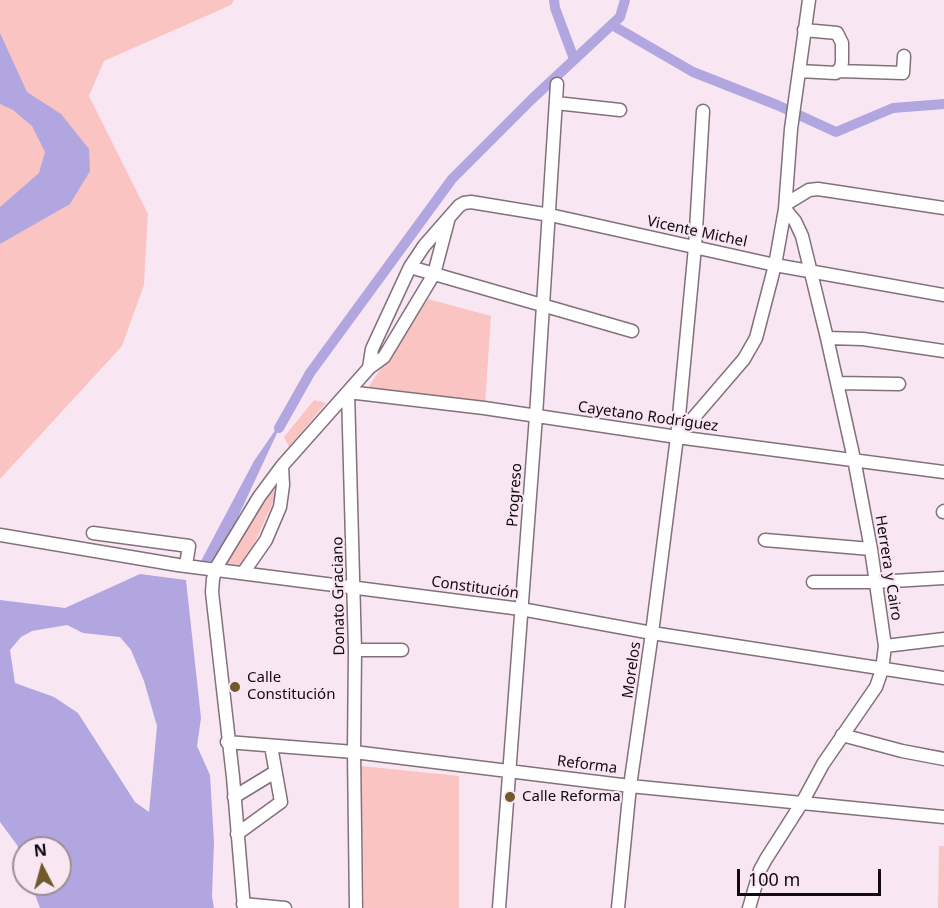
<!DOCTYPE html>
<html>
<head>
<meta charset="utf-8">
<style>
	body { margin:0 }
	#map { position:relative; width:944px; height:908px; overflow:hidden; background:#f9e6f3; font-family:"Noto Sans",sans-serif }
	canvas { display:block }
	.north { position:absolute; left:12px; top:836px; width:60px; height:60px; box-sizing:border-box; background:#f9e6f3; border:2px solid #9c8e98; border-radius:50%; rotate:354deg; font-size:16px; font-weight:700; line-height:24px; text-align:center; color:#110b0f }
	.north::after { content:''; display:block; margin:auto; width:21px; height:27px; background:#71592a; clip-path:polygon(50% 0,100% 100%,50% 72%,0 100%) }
	.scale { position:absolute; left:737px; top:869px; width:144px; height:27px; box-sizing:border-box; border:3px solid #110b0f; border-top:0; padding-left:8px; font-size:18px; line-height:21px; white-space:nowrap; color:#110b0f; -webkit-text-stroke:4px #f9e6f3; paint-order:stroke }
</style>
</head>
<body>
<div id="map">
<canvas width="944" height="908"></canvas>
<div class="north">N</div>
<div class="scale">100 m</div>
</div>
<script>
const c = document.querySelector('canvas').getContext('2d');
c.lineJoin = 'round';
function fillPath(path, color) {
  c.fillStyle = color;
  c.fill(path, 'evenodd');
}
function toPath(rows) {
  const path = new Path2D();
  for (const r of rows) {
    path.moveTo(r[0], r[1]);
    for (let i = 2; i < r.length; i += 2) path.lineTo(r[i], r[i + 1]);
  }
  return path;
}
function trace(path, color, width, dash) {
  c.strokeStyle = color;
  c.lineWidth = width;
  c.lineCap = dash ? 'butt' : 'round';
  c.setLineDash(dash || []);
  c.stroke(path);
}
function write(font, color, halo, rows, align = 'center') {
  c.font = font + ' "Noto Sans",sans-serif';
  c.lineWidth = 4.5;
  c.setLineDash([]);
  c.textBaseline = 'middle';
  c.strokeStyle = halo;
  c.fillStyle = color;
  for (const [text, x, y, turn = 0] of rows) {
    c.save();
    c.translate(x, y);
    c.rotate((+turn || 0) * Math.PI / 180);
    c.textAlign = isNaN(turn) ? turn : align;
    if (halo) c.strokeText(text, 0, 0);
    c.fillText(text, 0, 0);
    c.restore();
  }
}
const green = toPath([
	[0,0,234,0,231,5,104,61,89,96,148,214,144,285,122,346,0,479],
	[428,299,491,316,485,405,367,389],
	[314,400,326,403,289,447,284,437],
	[269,489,277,493,244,567,226,563],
	[361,766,459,776,459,908,364,908],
	[939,846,944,846,944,908,938,908]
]);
const water = toPath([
	[0,33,27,92,61,114,89,149,90,171,70,204,0,244,0,207,39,173,45,152,32,126,13,110,0,104],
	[285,416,217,562,201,561,254,461],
	[140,574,186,580,201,718,197,746,210,775,214,842,212,896,214,908,40,908,31,884,60,884,60,848,24,848,24,864,17,845,0,822,0,600,65,608],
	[67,625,83,633,120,637,131,650,144,681,157,726,149,812,135,802,78,713,54,697,15,683,10,650,21,637,32,631]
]);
const canal = toPath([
	[554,0,555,8,574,59],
	[612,25,693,72,777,105,836,132,893,108,944,104],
	[279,428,310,373,452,179,532,99,620,17,625,0]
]);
const minor = toPath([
	[799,71,836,73,841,67,842,62,842,43,837,33,804,30],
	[839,71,903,73,904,56],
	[556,103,620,110],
	[786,204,809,190,818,189,944,208],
	[410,267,632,331],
	[827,338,863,339,944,351],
	[369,368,372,349,410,267,424,246,459,206,464,203,471,202,550,215,775,265,944,295],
	[837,383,899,384],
	[677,437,744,359,756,338,775,265,785,209,791,129,809,0],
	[282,466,369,368,384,357,434,274,448,221],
	[943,512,944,511],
	[93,533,189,546,186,565],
	[0,535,178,565,521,609,652,633,944,678],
	[765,540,871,549],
	[243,573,266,540,280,507,283,485,282,466,259,497,216,568,213,579,212,592,233,777,244,908],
	[813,582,876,582,944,578],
	[885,646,944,639],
	[355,650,402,650],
	[842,735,902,751,944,759],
	[227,742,354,752,630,786,944,817],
	[234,797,275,772],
	[237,834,281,802,271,746],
	[243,904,285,908],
	[356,908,354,752,355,650,348,392,484,408,677,437,944,472],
	[499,908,536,416,557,84],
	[618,908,630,786,652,633,677,437,695,247,703,111],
	[749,908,760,870,766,859,803,801,823,764,876,687,882,670,885,646,871,549,854,459,827,338,802,236,795,221,785,209]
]);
const markers = [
	[235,687,6,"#71592a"],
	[510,797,6,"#71592a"]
];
const streetNames = [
	["Vicente Michel",697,232,12],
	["Cayetano Rodríguez",648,417,8],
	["Progreso",515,495,-86],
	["Herrera y Cairo",888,568,81],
	["Constitución",475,588,8],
	["Donato Graciano",339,596,-91],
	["Morelos",632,670,-82],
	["Reforma",587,765,7]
];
const poiNames = [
	["Calle",247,678],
	["Constitución",247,695],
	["Calle Reforma",522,797]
];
fillPath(green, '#fac4c3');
fillPath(water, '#b2a6e1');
trace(canal, '#b2a6e1', 10);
trace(minor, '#81717c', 15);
trace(minor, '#fff', 12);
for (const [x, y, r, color] of markers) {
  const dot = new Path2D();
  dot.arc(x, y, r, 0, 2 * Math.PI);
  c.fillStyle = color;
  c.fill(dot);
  trace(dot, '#f9e6f3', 2);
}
write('15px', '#110b0f', '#f9e6f3', streetNames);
write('15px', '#110b0f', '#f9e6f3', poiNames, 'left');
</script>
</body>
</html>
